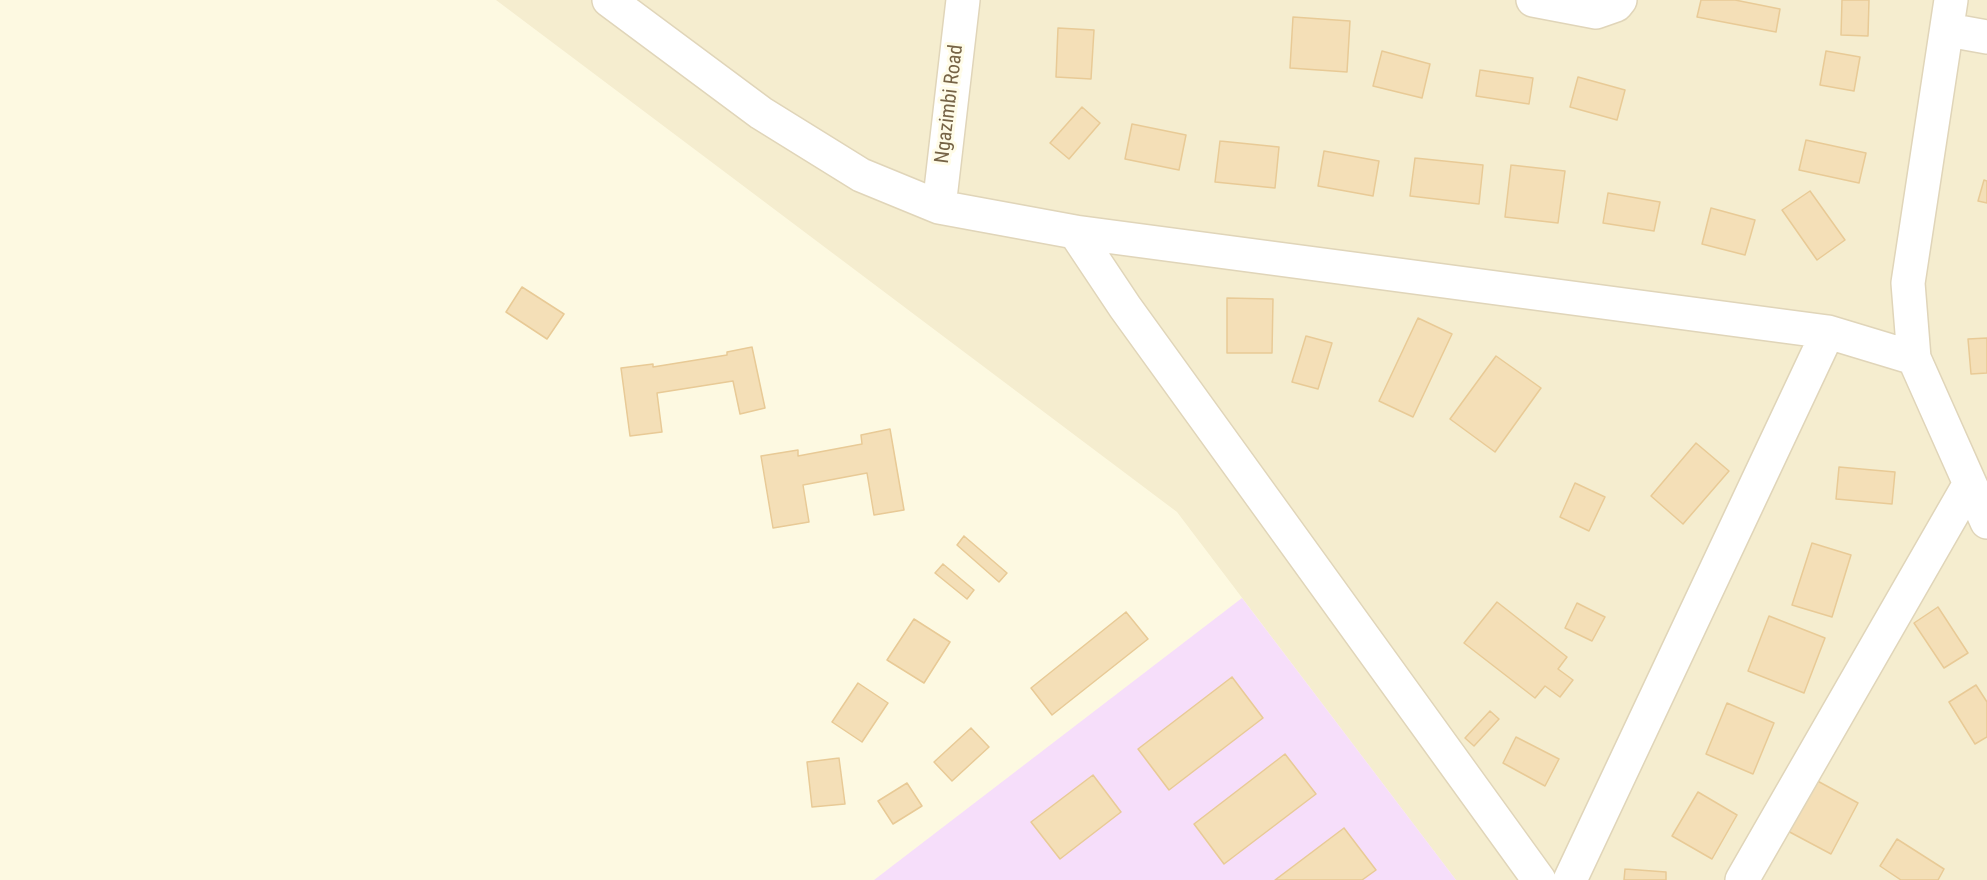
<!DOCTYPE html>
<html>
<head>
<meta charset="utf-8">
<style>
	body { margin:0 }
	canvas { display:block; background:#fdf9e1 }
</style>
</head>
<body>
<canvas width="1987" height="880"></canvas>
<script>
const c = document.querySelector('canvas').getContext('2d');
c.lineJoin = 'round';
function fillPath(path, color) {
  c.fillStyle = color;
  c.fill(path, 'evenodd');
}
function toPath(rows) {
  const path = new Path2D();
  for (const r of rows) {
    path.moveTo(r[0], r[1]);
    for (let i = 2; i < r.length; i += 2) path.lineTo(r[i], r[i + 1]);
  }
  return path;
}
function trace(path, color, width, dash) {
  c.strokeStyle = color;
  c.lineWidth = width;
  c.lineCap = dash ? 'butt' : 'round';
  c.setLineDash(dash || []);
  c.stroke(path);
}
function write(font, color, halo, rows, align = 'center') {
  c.font = font + ' "Roboto Condensed",sans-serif';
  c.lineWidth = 6;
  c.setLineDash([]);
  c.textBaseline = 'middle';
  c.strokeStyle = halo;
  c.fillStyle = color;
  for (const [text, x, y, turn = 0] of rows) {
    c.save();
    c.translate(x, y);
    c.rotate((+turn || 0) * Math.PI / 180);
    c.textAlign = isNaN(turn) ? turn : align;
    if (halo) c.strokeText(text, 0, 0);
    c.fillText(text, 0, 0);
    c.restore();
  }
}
const residential = toPath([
	[496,0,1987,0,1987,880,1456,880,1177,512]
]);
const education = toPath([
	[1242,598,1456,880,874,880]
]);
const building = toPath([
	[1701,0,1735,0,1780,9,1776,32,1697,17,1701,0],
	[1842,0,1869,0,1868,36,1841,35,1842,0],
	[1293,17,1350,21,1347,72,1290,68,1293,17],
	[1058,28,1094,30,1091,79,1056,77,1058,28],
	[1382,51,1430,64,1422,98,1373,86,1382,51],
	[1826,51,1860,57,1854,91,1820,85,1826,51],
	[1480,70,1533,78,1529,104,1476,96,1480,70],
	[1578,77,1625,90,1617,120,1570,107,1578,77],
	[1082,107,1100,123,1069,159,1050,143,1082,107],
	[1132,124,1186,135,1179,170,1125,159,1132,124],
	[1806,140,1866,153,1859,183,1799,170,1806,140],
	[1220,141,1279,147,1275,188,1215,182,1220,141],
	[1324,151,1379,161,1373,196,1318,186,1324,151],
	[1415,158,1483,165,1479,204,1410,196,1415,158],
	[1511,165,1565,171,1558,223,1505,217,1511,165],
	[1984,180,1987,181,1987,203,1978,201,1984,180],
	[1810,191,1845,240,1817,260,1782,210,1810,191],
	[1608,193,1660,202,1654,231,1603,223,1608,193],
	[1711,208,1755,220,1745,255,1702,244,1711,208],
	[522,287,564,314,547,339,506,312,522,287],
	[1227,298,1273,299,1272,353,1227,353,1227,298],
	[1418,318,1452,334,1413,417,1379,401,1418,318],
	[1306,336,1332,343,1318,389,1292,382,1306,336],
	[1987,338,1987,373,1971,374,1968,339,1987,338],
	[752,347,765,408,740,414,733,381,657,393,662,432,630,436,621,368,653,364,653,367,727,355,727,352,752,347],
	[1496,356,1541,388,1495,452,1450,419,1496,356],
	[890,429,904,510,874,515,867,473,803,485,809,522,773,528,761,456,798,450,798,456,862,444,861,435,890,429],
	[1696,443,1729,471,1683,524,1651,496,1696,443],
	[1839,467,1895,472,1892,504,1836,499,1839,467],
	[1575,483,1605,497,1589,531,1560,517,1575,483],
	[964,536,1007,573,999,582,957,545,964,536],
	[1812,543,1851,555,1832,617,1792,605,1812,543],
	[943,564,974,590,967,599,935,573,943,564],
	[1497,602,1567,657,1558,669,1573,680,1560,697,1545,686,1535,698,1464,643,1497,602],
	[1577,603,1605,617,1592,641,1565,628,1577,603],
	[1938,607,1968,653,1944,668,1914,623,1938,607],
	[1126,612,1148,639,1052,715,1031,688,1126,612],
	[1769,616,1825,638,1804,693,1748,671,1769,616],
	[914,619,950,642,924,683,887,660,914,619],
	[1232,677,1263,718,1169,790,1138,749,1232,677],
	[858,683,888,703,862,742,832,722,858,683],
	[1976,685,1987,702,1987,737,1975,744,1949,702,1976,685],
	[1727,703,1774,723,1753,774,1706,754,1727,703],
	[1490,711,1499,719,1474,746,1465,738,1490,711],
	[971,728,989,747,952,781,934,762,971,728],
	[1516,737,1559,759,1545,786,1503,763,1516,737],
	[1285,754,1316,794,1224,864,1194,824,1285,754],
	[839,758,845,804,812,807,807,762,839,758],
	[1093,775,1121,812,1060,859,1031,822,1093,775],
	[1812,778,1858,803,1831,854,1784,829,1812,778],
	[907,783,922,806,893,824,878,801,907,783],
	[1698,792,1737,815,1712,859,1672,836,1698,792],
	[1344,828,1376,870,1362,880,1275,880,1344,828],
	[1897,839,1944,869,1938,880,1901,880,1880,866,1897,839],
	[1625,869,1666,872,1666,880,1624,880,1625,869]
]);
const minor = toPath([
	[609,0,761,113,861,175,939,207,1075,232,1828,332,1914,358],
	[1533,0,1596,12,1616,5,1620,0],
	[1951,0,1908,283,1914,358,1987,522],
	[1948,30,1987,37],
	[939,207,963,0],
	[1075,232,1125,307,1539,880],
	[1570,880,1828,332],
	[1742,880,1969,485]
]);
const streetNames = [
	["Ngazimbi Road",950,104,-83]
];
fillPath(residential, '#f5edcf');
fillPath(education, '#f6defa');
fillPath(building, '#f4dfb7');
trace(building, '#e8ca96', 1.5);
trace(minor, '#e0d5b9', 36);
trace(minor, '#fff', 33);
write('20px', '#766346', '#fffce8', streetNames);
</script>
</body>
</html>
